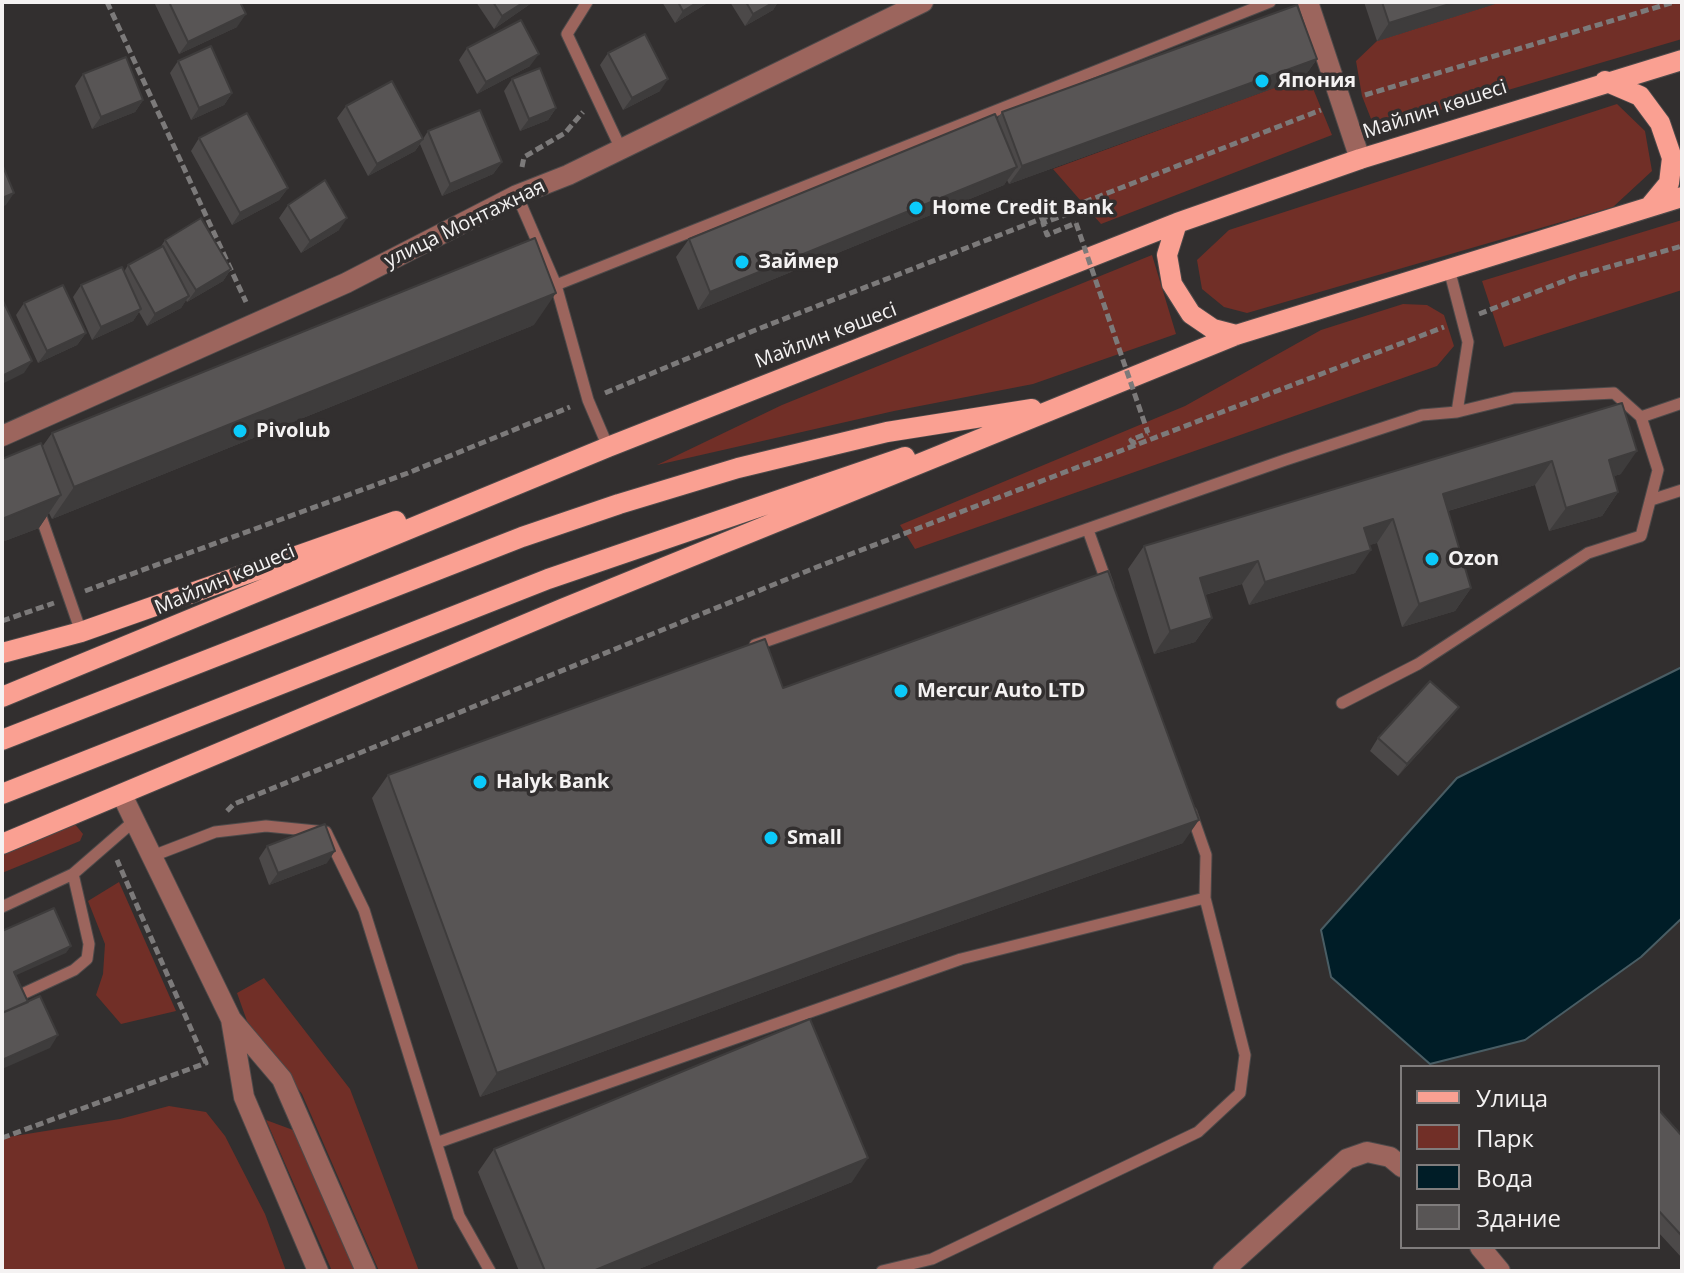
<!DOCTYPE html>
<html>
<head>
<meta charset="utf-8">
<style>
	body { margin:0 }
	#map { position:relative; width:1684px; height:1273px; overflow:hidden; background:#322f2f; font-family:"Open Sans",sans-serif }
	canvas { display:block }
	.frame { position:absolute; inset:0; border:4px solid #f4f2f2; pointer-events:none }
	.legend { position:absolute; left:1400px; top:1065px; width:260px; height:184px; box-sizing:border-box; background:#322f2f; border:2px solid #807d7d; margin:0; padding:10px 14px; list-style:none; font-size:24px; color:#f4f2f2 }
	.legend li { display:flex; align-items:center; gap:16px; height:40px }
	.legend b { width:40px; border:2px solid #807d7d }
</style>
</head>
<body>
<div id="map">
<canvas width="1684" height="1273"></canvas>
<div class="frame"></div>
<ul class="legend">
<li><b style="height:10px;background:#faa092"></b>Улица</li>
<li><b style="height:22px;background:#712f27"></b>Парк</li>
<li><b style="height:22px;background:#001d27"></b>Вода</li>
<li><b style="height:22px;background:#585555"></b>Здание</li>
</ul>
</div>
<script>
const c = document.querySelector('canvas').getContext('2d');
c.lineJoin = 'round';
function fillPath(path, color) {
  c.fillStyle = color;
  c.fill(path, 'evenodd');
}
function toPath(rows) {
  const path = new Path2D();
  for (const r of rows) {
    path.moveTo(r[0], r[1]);
    for (let i = 2; i < r.length; i += 2) path.lineTo(r[i], r[i + 1]);
  }
  return path;
}
function trace(path, color, width, dash) {
  c.strokeStyle = color;
  c.lineWidth = width;
  c.lineCap = dash ? 'butt' : 'round';
  c.setLineDash(dash || []);
  c.stroke(path);
}
function write(font, color, halo, rows, align = 'center') {
  c.font = font + ' "Open Sans",sans-serif';
  c.lineWidth = 7;
  c.setLineDash([]);
  c.textBaseline = 'middle';
  c.strokeStyle = halo;
  c.fillStyle = color;
  for (const [text, x, y, turn = 0] of rows) {
    c.save();
    c.translate(x, y);
    c.rotate((+turn || 0) * Math.PI / 180);
    c.textAlign = isNaN(turn) ? turn : align;
    if (halo) c.strokeText(text, 0, 0);
    c.fillText(text, 0, 0);
    c.restore();
  }
}
const green = toPath([
	[1501,2,1682,2,1682,39,1375,129,1362,96,1356,61,1377,41],
	[1304,77,1312,86,1332,135,1101,224,1053,169],
	[1617,104,1645,131,1652,171,1613,207,1247,313,1224,307,1202,289,1197,260,1229,230],
	[1682,220,1682,290,1504,347,1482,281],
	[1152,255,1176,334,1033,384,894,411,657,465,782,405],
	[1403,304,1427,305,1444,315,1454,346,1437,366,915,549,900,525,1185,406,1321,330],
	[74,823,83,834,80,841,2,873,2,855],
	[119,882,176,1011,121,1024,96,995,103,974,105,944,88,901],
	[264,978,350,1089,419,1271,379,1271,302,1094,247,1021,237,993],
	[169,1106,206,1112,225,1136,265,1214,286,1271,2,1271,2,1138,120,1119],
	[266,1120,293,1130,356,1271,332,1271]
]);
const water = toPath([
	[1682,667,1682,918,1641,957,1525,1040,1430,1064,1331,977,1321,930,1457,778,1682,667]
]);
const path = toPath([
	[107,2,246,302],
	[1365,95,1674,2],
	[522,167,524,157,565,133,583,112],
	[1075,206,1076,211,1043,223,1047,235,1076,223],
	[1479,314,1577,276,1682,246],
	[605,393,753,331,1321,110],
	[1136,442,1133,443,1131,440,1148,433],
	[85,591,408,473,570,407],
	[2,621,54,603],
	[227,811,234,804,817,567,1444,327],
	[2,1138,206,1063,117,860]
]);
const service = toPath([
	[587,2,567,34,620,147],
	[517,195,556,285,588,400,608,447],
	[556,285,1270,2],
	[1641,417,1682,403],
	[1651,500,1682,490],
	[38,508,81,632],
	[1088,530,1108,586],
	[755,645,1285,460,1422,415,1457,412,1468,342,1449,269],
	[1342,703,1418,664,1588,553,1641,536,1658,470,1641,417,1614,393,1514,398,1457,412],
	[150,857,215,832,266,826,326,832,364,910,459,1216,490,1271],
	[2,907,73,874,134,821],
	[18,996,74,970,87,959,89,944,73,874],
	[439,1142,961,959,1205,898,1206,855,1191,812],
	[882,1271,932,1259,1198,1132,1240,1093,1245,1055,1205,898]
]);
const minor = toPath([
	[1308,2,1360,159],
	[2,436,346,283,517,195,568,175,923,2],
	[122,795,231,1019,282,1079,366,1271],
	[231,1019,244,1097,318,1271],
	[1480,1247,1500,1271],
	[1223,1271,1347,1159,1367,1152,1390,1157,1402,1167]
]);
const primary = toPath([
	[1605,81,1640,96,1660,123,1672,158,1669,183,1650,206],
	[1177,223,1167,255,1172,284,1191,314,1213,329,1236,335],
	[2,653,81,632,396,521],
	[2,697,608,447,1177,223,1360,159,1682,60],
	[2,740,522,537,619,504,738,468,887,432,1032,409],
	[2,794,548,579,905,457],
	[2,844,562,609,1236,335,1682,197]
]);
const pathBridge = toPath([
	[1076,223,1148,433]
]);
const wall = toPath([
	[154,2,240,2,237,27,179,54],
	[476,2,533,2,494,29],
	[662,2,709,2,675,23],
	[730,2,778,2,773,10,745,26],
	[1364,2,1501,2,1377,41],
	[467,48,530,66,477,94,459,60],
	[608,53,660,91,623,110,600,65],
	[1317,59,1304,77,1009,184,1007,180,1004,185,698,310,676,257,689,239,997,119,1002,112],
	[178,61,232,93,224,105,191,120,170,73],
	[83,74,143,100,135,112,92,129,75,86],
	[512,79,556,108,548,120,520,131,504,91],
	[346,106,423,139,428,131,502,162,493,174,442,196,420,144,415,151,368,176,337,118],
	[199,138,288,188,279,200,232,225,191,151],
	[288,205,339,230,301,253,279,218],
	[165,240,231,269,223,281,187,302,186,300,181,308,147,326,139,312,133,321,92,340,73,297,81,285,124,272,128,265,160,248],
	[24,303,86,333,77,345,38,363,16,315],
	[534,325,52,519,49,513,39,528,2,542,2,459,42,447,52,433],
	[1622,403,1621,474,1614,476,1618,492,1602,516,1549,531,1535,485,1448,511,1471,588,1455,611,1402,627,1377,543,1369,545,1355,573,1249,605,1242,584,1205,595,1212,618,1195,642,1154,654,1128,569,1144,546],
	[783,688,1183,843,854,959,480,1097,372,798,388,775],
	[1450,719,1398,776,1370,751,1378,738],
	[267,846,327,863,269,885,259,858],
	[1658,1109,1682,1136,1682,1258,1658,1232],
	[494,1149,852,1182,634,1271,519,1271,478,1172]
]);
const shadedWall = toPath([
	[524,2,533,2,494,29,502,16],
	[698,2,709,2,675,23,683,11],
	[774,2,778,2,773,10,745,26,753,14],
	[1456,2,1501,2,1377,41,1389,23],
	[246,14,237,27,179,54,188,42],
	[539,54,530,66,477,94,486,82],
	[1317,59,1304,77,1009,184,1022,166],
	[668,79,660,91,623,110,632,98],
	[232,93,224,105,191,120,199,108],
	[143,100,135,112,92,129,101,117],
	[556,108,548,120,520,131,529,119],
	[423,139,415,151,368,176,377,164],
	[502,162,493,174,442,196,450,184],
	[1017,167,1004,185,698,310,710,292],
	[288,188,279,200,232,225,240,213],
	[14,193,6,205,2,207,2,198],
	[347,218,339,230,301,253,310,241],
	[231,269,223,281,187,302,196,290],
	[556,293,534,325,52,519,74,487],
	[189,296,181,308,147,326,155,314],
	[141,309,133,321,92,340,101,327],
	[86,333,77,345,38,363,47,351],
	[32,361,24,373,2,384,2,376],
	[1637,451,1621,474,1592,483,1609,460],
	[1552,461,1535,485,1427,517,1443,494],
	[1618,492,1602,516,1549,531,1566,508],
	[61,495,39,528,2,542,2,519],
	[1393,519,1377,543,1348,551,1364,528],
	[1371,550,1355,573,1249,605,1265,582],
	[1258,561,1242,584,1183,601,1200,578],
	[1471,588,1455,611,1402,627,1419,604],
	[1212,618,1195,642,1154,654,1170,631],
	[1459,707,1450,719,1398,776,1407,764],
	[1199,820,1183,843,854,959,480,1097,497,1073,870,936],
	[335,851,327,863,269,885,278,873],
	[71,946,66,953,10,978,14,972],
	[58,1035,50,1048,2,1069,2,1060],
	[868,1158,852,1182,634,1271,593,1271]
]);
const building = toPath([
	[169,2,240,2,246,14,188,42,169,2],
	[493,2,524,2,502,16,493,2],
	[678,2,698,2,683,11,678,2],
	[746,2,774,2,753,14,746,2],
	[1382,2,1456,2,1389,23,1382,2],
	[1297,5,1317,59,1022,166,1002,112,1297,5],
	[521,20,539,54,486,82,467,48,521,20],
	[645,34,668,79,632,98,608,53,645,34],
	[211,46,232,93,199,108,178,61,211,46],
	[126,57,143,100,101,117,83,74,126,57],
	[540,68,556,108,529,119,512,79,540,68],
	[392,81,423,139,377,164,346,106,392,81],
	[480,110,502,162,450,184,428,131,480,110],
	[247,113,288,188,240,213,199,138,247,113],
	[995,114,1017,167,710,292,689,239,995,114],
	[2,164,14,193,2,198,2,164],
	[325,180,347,218,310,241,288,205,325,180],
	[201,218,231,269,196,290,165,240,201,218],
	[535,238,556,293,74,487,52,433,535,238],
	[163,246,189,296,155,314,128,265,163,246],
	[122,267,141,309,101,327,81,285,122,267],
	[63,285,86,333,47,351,24,303,63,285],
	[2,299,32,361,2,376,2,299],
	[1622,403,1637,451,1609,460,1618,492,1566,508,1552,461,1443,494,1471,588,1419,604,1393,519,1364,528,1371,550,1265,582,1258,561,1200,578,1212,618,1170,631,1144,546,1622,403],
	[41,443,61,495,2,519,2,459,41,443],
	[1108,571,1199,820,870,936,497,1073,388,775,765,639,783,688,1108,571],
	[1430,681,1459,707,1407,764,1378,738,1430,681],
	[325,824,335,851,278,873,267,846,325,824],
	[54,908,71,946,14,972,28,1002,2,1013,2,931,54,908],
	[40,996,58,1035,2,1060,2,1013,40,996],
	[810,1019,868,1158,593,1271,545,1271,494,1149,810,1019],
	[1658,1109,1682,1136,1682,1236,1658,1210,1658,1109]
]);
const markers = [
	[1262,81,8,"#0bcafa"],
	[916,208,8,"#0bcafa"],
	[742,262,8,"#0bcafa"],
	[240,431,8,"#0bcafa"],
	[1432,559,8,"#0bcafa"],
	[901,691,8,"#0bcafa"],
	[480,782,8,"#0bcafa"],
	[771,838,8,"#0bcafa"]
];
const poiNames = [
	["Япония",1278,81],
	["Home Credit Bank",932,208],
	["Займер",758,262],
	["Pivolub",256,431],
	["Ozon",1448,559],
	["Mercur Auto LTD",917,691],
	["Halyk Bank",496,782],
	["Small",787,838]
];
const streetNames = [
	["Майлин көшесі",1435,110,-18],
	["улица Монтажная",465,224,-26],
	["Майлин көшесі",826,336,-21],
	["Майлин көшесі",225,580,-23]
];
fillPath(green, '#712f27');
fillPath(water, '#001d27');
trace(water, '#495d64', 2);
trace(service, '#4d4a4a', 13);
trace(minor, '#4d4a4a', 22);
trace(primary, '#4d4a4a', 22);
trace(path, '#7c7a7a', 5, [8, 4]);
trace(service, '#9c655d', 11);
trace(minor, '#9c655d', 20);
trace(primary, '#faa092', 20);
trace(pathBridge, '#7c7a7a', 5, [8, 4]);
fillPath(wall, '#4c4949');
fillPath(shadedWall, '#3e3c3c');
fillPath(building, '#585555');
trace(building, '#3e3c3c', 2);
for (const [x, y, r, color] of markers) {
  const dot = new Path2D();
  dot.arc(x, y, r, 0, 2 * Math.PI);
  c.fillStyle = color;
  c.fill(dot);
  trace(dot, '#322f2f', 3);
}
write('bold 20px', '#f4f2f2', '#322f2f', poiNames, 'left');
write('20px', '#f4f2f2', '#322f2f', streetNames);
</script>
</body>
</html>
